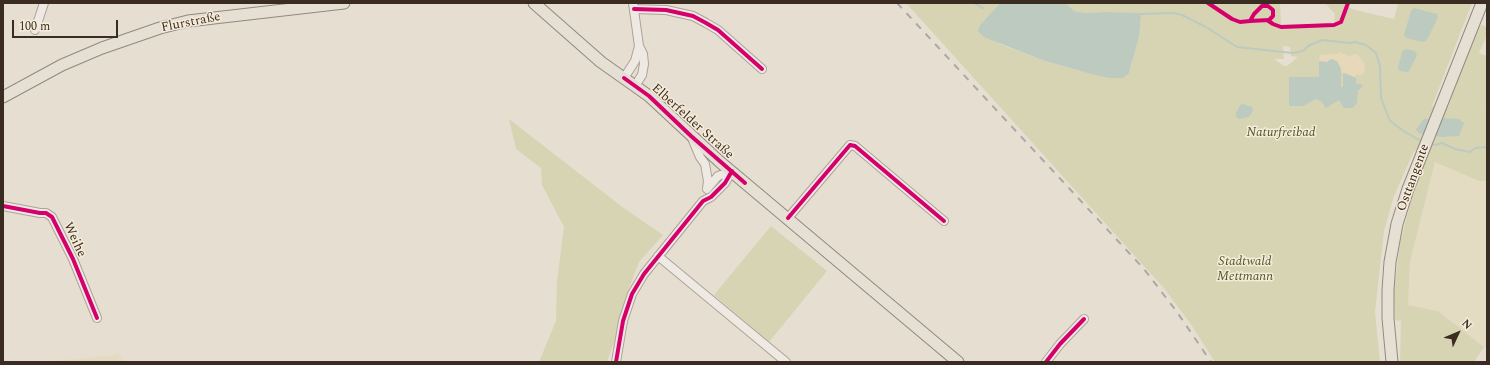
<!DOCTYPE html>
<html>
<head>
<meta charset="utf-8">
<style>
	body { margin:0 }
	#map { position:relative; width:1490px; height:365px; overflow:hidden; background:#e6ded1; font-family:Spectral,serif }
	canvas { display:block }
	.frame { position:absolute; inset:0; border:4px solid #3b2c21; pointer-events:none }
	.north { position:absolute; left:1438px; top:313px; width:40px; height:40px; -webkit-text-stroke:3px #f5ebd9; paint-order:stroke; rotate:46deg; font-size:11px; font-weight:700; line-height:16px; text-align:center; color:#3b2c21 }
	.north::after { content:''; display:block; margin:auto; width:14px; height:18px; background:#3b2c21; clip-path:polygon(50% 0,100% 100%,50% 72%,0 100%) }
	.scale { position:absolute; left:12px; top:20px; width:106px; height:18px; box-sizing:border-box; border:2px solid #3b2c21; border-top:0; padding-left:5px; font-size:12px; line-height:14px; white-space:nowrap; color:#3b2c21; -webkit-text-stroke:3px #f5ebd9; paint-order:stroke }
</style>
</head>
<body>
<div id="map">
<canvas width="1490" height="365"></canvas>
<div class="frame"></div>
<div class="north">N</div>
<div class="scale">100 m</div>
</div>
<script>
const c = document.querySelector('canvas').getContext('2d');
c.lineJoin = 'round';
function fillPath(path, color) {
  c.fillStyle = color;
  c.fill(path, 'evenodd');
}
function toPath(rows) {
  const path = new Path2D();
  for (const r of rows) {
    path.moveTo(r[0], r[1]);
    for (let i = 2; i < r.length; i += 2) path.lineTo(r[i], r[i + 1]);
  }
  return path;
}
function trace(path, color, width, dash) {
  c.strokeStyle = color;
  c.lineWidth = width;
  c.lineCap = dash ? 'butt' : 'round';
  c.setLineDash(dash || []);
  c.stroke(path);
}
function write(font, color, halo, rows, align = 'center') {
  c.font = font + ' Spectral,serif';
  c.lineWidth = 3;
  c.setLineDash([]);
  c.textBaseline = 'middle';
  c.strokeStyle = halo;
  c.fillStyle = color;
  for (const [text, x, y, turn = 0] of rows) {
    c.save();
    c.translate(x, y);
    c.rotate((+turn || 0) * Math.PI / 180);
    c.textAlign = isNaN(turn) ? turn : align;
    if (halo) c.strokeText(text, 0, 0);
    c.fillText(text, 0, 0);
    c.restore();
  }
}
const farmland = toPath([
	[1435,161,1479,181,1487,181,1487,348,1484,347,1438,311,1408,305,1410,262],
	[118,352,125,362,44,362,113,355]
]);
const green = toPath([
	[906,3,1000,3,980,25,1000,44,1042,60,1084,72,1129,73,1139,37,1118,13,1104,12,1085,13,1074,11,1066,3,1280,3,1281,25,1334,23,1335,14,1325,3,1345,3,1346,6,1355,10,1394,19,1398,3,1472,3,1432,106,1448,107,1478,28,1482,25,1487,27,1487,35,1479,53,1487,56,1487,105,1485,109,1487,110,1487,181,1479,181,1435,162,1410,262,1408,305,1438,311,1484,347,1474,362,1400,362,1401,321,1395,320,1394,292,1400,243,1412,197,1429,153,1414,151,1394,196,1384,231,1375,312,1380,362,1215,362,1190,323,1163,287],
	[1283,46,1290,47,1291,56,1298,57,1287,66,1284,66,1274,59,1284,59],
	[509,119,621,206,663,235,639,262,626,296,617,333,607,362,539,362,556,321,557,281,564,227,542,185,541,168,516,149],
	[771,226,827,271,769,342,714,295]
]);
const sand = toPath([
	[1339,52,1349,56,1357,54,1364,63,1365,72,1360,76,1357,74,1354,77,1343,73,1339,68,1338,63,1330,59,1327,62,1319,61,1320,55,1337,54]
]);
const water = toPath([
	[1000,3,1066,3,1074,11,1085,13,1104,12,1141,13,1139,37,1129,73,1123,78,1109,78,1084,72,1042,60,984,37,978,31,980,25],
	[1414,8,1437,14,1438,17,1427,40,1423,42,1406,38,1404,35,1411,11],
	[1406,49,1415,51,1417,55,1409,71,1407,72,1400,71,1398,68,1402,52],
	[1332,59,1337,61,1341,69,1341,87,1343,87,1343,73,1347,74,1356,78,1356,84,1361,84,1363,87,1358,90,1357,103,1353,108,1344,108,1339,100,1326,108,1321,101,1316,99,1303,106,1289,106,1289,77,1319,77,1319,61,1327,62],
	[1243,104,1252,107,1253,111,1249,117,1239,119,1236,117,1236,113,1240,105],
	[1443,118,1459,119,1464,123,1459,136,1441,137,1418,133,1416,129,1424,119]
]);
const stream = toPath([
	[974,3,983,8],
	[1141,14,1174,13,1182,15,1206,27,1237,47,1293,53,1303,51,1308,46,1322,40,1350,43,1355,42,1366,45,1376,53,1380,66,1381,98,1390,121,1405,132,1423,142],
	[1429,143,1436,145,1442,143,1455,149,1470,152,1475,148,1487,147]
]);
const minor = toPath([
	[633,3,639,46,643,54,644,64,642,75,635,86],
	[634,9,666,10,693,16,706,23,718,30,762,69],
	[35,30,44,3],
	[624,78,635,61,639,46],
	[692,138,700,157,705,164,708,181,707,188],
	[707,189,718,176,732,171],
	[3,206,40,213,46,213,52,217,73,259,97,318],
	[788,218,850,145,855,146,944,221],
	[658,256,786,362],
	[616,362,623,321,632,294,644,274,703,201,711,197,725,183,732,171],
	[1046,362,1060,344,1084,319]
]);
const major = toPath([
	[534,3,601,62,649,96,720,162,958,362],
	[3,97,62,65,102,48,160,28,188,21,344,3],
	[1392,362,1388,318,1388,290,1390,262,1397,224,1408,189,1482,3]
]);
const rail = toPath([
	[897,3,1144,269,1177,312,1211,362]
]);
const cycleway = toPath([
	[1208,3,1232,19,1240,22,1250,21,1269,20,1273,16,1273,10,1268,6,1262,6,1254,14,1250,21],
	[634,9,666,10,693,16,706,23,718,30,762,69],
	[1267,20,1273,24,1281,27,1334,25,1341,22,1348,3],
	[624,78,649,96,691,136,745,183],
	[3,206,40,213,46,213,52,217,73,259,97,318],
	[788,218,850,145,855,146,944,221],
	[616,362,623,321,632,294,644,274,703,201,711,197,725,183,732,171],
	[1046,362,1060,344,1084,319]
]);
const streetNames = [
	["Flurstraße",191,23,-11],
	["Elberfelder Straße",692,122,42],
	["Osttangente",1414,178,-70],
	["Weihe",74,240,65]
];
const parkNames = [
	["Naturfreibad",1281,133],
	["Stadtwald",1245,262],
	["Mettmann",1245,277]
];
fillPath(farmland, '#e4dbc3');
fillPath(green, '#d7d4b4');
fillPath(sand, '#e7d8ba');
fillPath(water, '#bccac0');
trace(stream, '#bccac0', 2);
trace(minor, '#aca399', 10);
trace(major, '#918980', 13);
trace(minor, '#eeeae3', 8);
trace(major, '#e5dfd4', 11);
trace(rail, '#aea8a2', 2, [7, 7]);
trace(cycleway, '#d6006c', 4);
write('13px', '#3b2c21', '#f5ebd9', streetNames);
write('italic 13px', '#4f5728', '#f5ebd9', parkNames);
</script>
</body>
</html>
